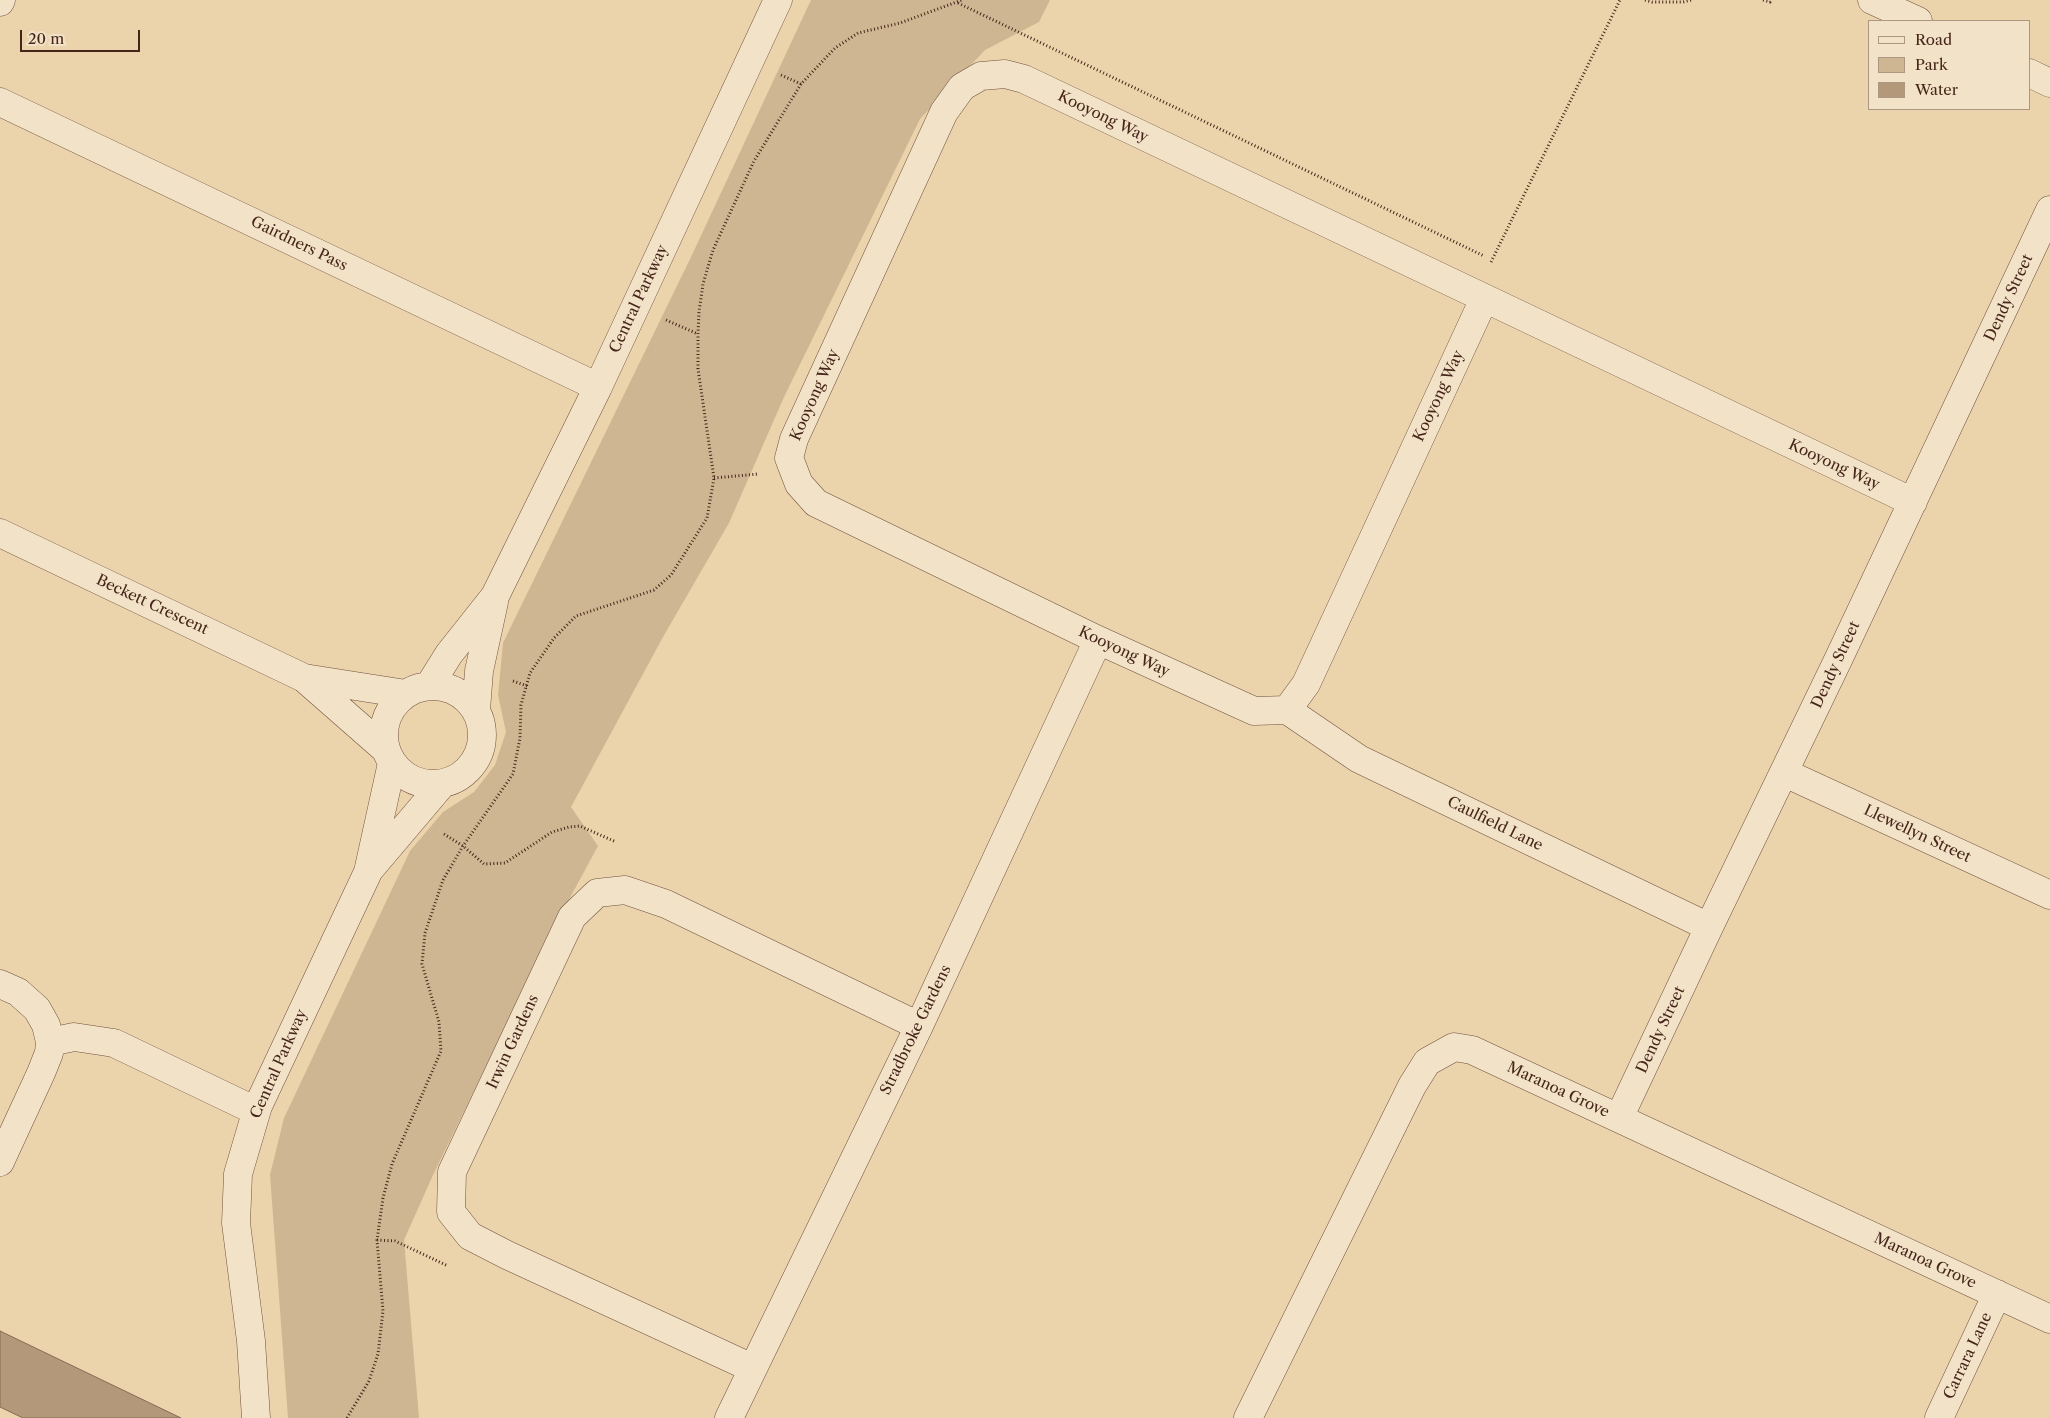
<!DOCTYPE html>
<html>
<head>
<meta charset="utf-8">
<style>
	body { margin:0 }
	#map { position:relative; width:2050px; height:1418px; overflow:hidden; background:#ebd3ab; font-family:"Libre Caslon Text",serif }
	canvas { display:block }
	.legend { position:absolute; left:1868px; top:20px; width:162px; height:90px; box-sizing:border-box; background:#f2e2c8; border:1px solid #ad9782; margin:0; padding:6px 9px; list-style:none; font-size:15px; color:#46261a }
	.legend li { display:flex; align-items:center; gap:10px; height:25px }
	.legend b { width:25px; border:1px solid #ad9782 }
	.scale { position:absolute; left:20px; top:30px; width:120px; height:22px; box-sizing:border-box; border:2px solid #46261a; border-top:0; padding-left:6px; font-size:15px; line-height:18px; white-space:nowrap; color:#46261a; -webkit-text-stroke:4px #f2e2c8; paint-order:stroke }
</style>
</head>
<body>
<div id="map">
<canvas width="2050" height="1418"></canvas>
<ul class="legend">
<li><b style="height:6px;background:#f2e2c8"></b>Road</li>
<li><b style="height:14px;background:#cfb692"></b>Park</li>
<li><b style="height:14px;background:#b3987a"></b>Water</li>
</ul>
<div class="scale">20 m</div>
</div>
<script>
const c = document.querySelector('canvas').getContext('2d');
c.lineJoin = 'round';
function fillPath(path, color) {
  c.fillStyle = color;
  c.fill(path, 'evenodd');
}
function toPath(rows) {
  const path = new Path2D();
  for (const r of rows) {
    if (r.length === 3) {
      path.moveTo(r[0] + r[2], r[1]);
      path.arc(r[0], r[1], r[2], 0, 2 * Math.PI);
      continue;
    }
    path.moveTo(r[0], r[1]);
    for (let i = 2; i < r.length; i += 2) path.lineTo(r[i], r[i + 1]);
  }
  return path;
}
function trace(path, color, width, dash) {
  c.strokeStyle = color;
  c.lineWidth = width;
  c.lineCap = dash ? 'butt' : 'round';
  c.setLineDash(dash || []);
  c.stroke(path);
}
function write(font, color, halo, rows, align = 'center') {
  c.font = font + ' "Libre Caslon Text",serif';
  c.lineWidth = 4.5;
  c.setLineDash([]);
  c.textBaseline = 'middle';
  c.strokeStyle = halo;
  c.fillStyle = color;
  for (const [text, x, y, turn = 0] of rows) {
    c.save();
    c.translate(x, y);
    c.rotate((+turn || 0) * Math.PI / 180);
    c.textAlign = isNaN(turn) ? turn : align;
    if (halo) c.strokeText(text, 0, 0);
    c.fillText(text, 0, 0);
    c.restore();
  }
}
const green = toPath([
	[811,0,1050,0,1039,22,985,50,920,119,784,397,729,523,663,637,571,807,598,846,552,931,433,1175,404,1240,419,1418,288,1418,270,1175,284,1118,410,851,443,812,474,792,495,765,506,732,498,695,503,643,691,257]
]);
const water = toPath([
	[0,1331,181,1418,23,1418,0,1407,0,1331]
]);
const path = toPath([
	[1645,0,1652,2,1683,2,1691,0],
	[1763,0,1770,2,1771,0],
	[958,3,1484,256],
	[781,75,801,84],
	[1491,262,1620,0],
	[666,320,698,334],
	[714,478,758,474],
	[513,681,527,686],
	[444,834,463,846,484,864,505,863,552,832,569,827,580,826,616,842],
	[377,1240,395,1241,448,1266],
	[347,1418,369,1381,378,1354,383,1311,377,1240,383,1198,392,1164,441,1051,439,1022,422,964,425,933,443,880,463,846,513,774,520,738,521,705,530,673,554,638,576,616,654,590,671,575,707,518,714,478,698,369,698,334,699,312,703,284,713,250,754,161,801,84,835,48,858,33,900,23,962,0]
]);
const minor = toPath([
	[1872,0,1918,21],
	[0,2,1,0],
	[2029,73,2050,83],
	[0,102,598,387],
	[1484,299,1306,684,1287,710,1254,711,1098,640,816,503,799,484,789,458,794,439,944,112,962,87,981,76,1005,74,1024,79,1913,502],
	[0,533,304,678,385,749],
	[304,678,406,694],
	[433,735,49],
	[429,686,449,654,495,596,598,387,778,0],
	[476,710,479,671,494,602],
	[1287,710,1359,759,1709,927],
	[1785,773,2050,895],
	[370,869,442,784],
	[0,984,18,992,37,1009,46,1025,50,1042,49,1053,41,1073,0,1162],
	[50,1042,74,1037,114,1043,256,1111],
	[1619,1118,1709,927,1838,660,2050,210],
	[752,1368,507,1255,470,1236,451,1212,452,1172,572,917,597,893,625,890,666,904,919,1026],
	[256,1418,251,1341,236,1223,238,1174,258,1106,368,872,392,763],
	[729,1418,919,1026,1098,640],
	[1248,1418,1412,1086,1427,1062,1454,1047,1472,1050,2050,1319],
	[1939,1418,1997,1294]
]);
const streetNames = [
	["Kooyong Way",1103,117,26],
	["Gairdners Pass",299,244,26],
	["Dendy Street",2009,298,-65],
	["Central Parkway",639,299,-65],
	["Kooyong Way",815,395,-66],
	["Kooyong Way",1439,396,-65],
	["Kooyong Way",1834,465,25],
	["Beckett Crescent",152,605,25],
	["Kooyong Way",1124,652,25],
	["Dendy Street",1836,665,-65],
	["Caulfield Lane",1495,824,26],
	["Llewellyn Street",1917,834,25],
	["Stradbroke Gardens",916,1030,-64],
	["Dendy Street",1661,1030,-65],
	["Irwin Gardens",513,1042,-65],
	["Central Parkway",279,1064,-66],
	["Maranoa Grove",1558,1090,25],
	["Maranoa Grove",1925,1261,25],
	["Carrara Lane",1968,1356,-65]
];
fillPath(green, '#cfb692');
fillPath(water, '#b3987a');
trace(water, '#876a54', 1);
trace(minor, '#6f513e', 29);
trace(path, '#46261a', 3, [1, 2.5]);
trace(minor, '#f2e2c8', 28);
write('15px', '#46261a', '#f2e2c8', streetNames);
</script>
</body>
</html>
